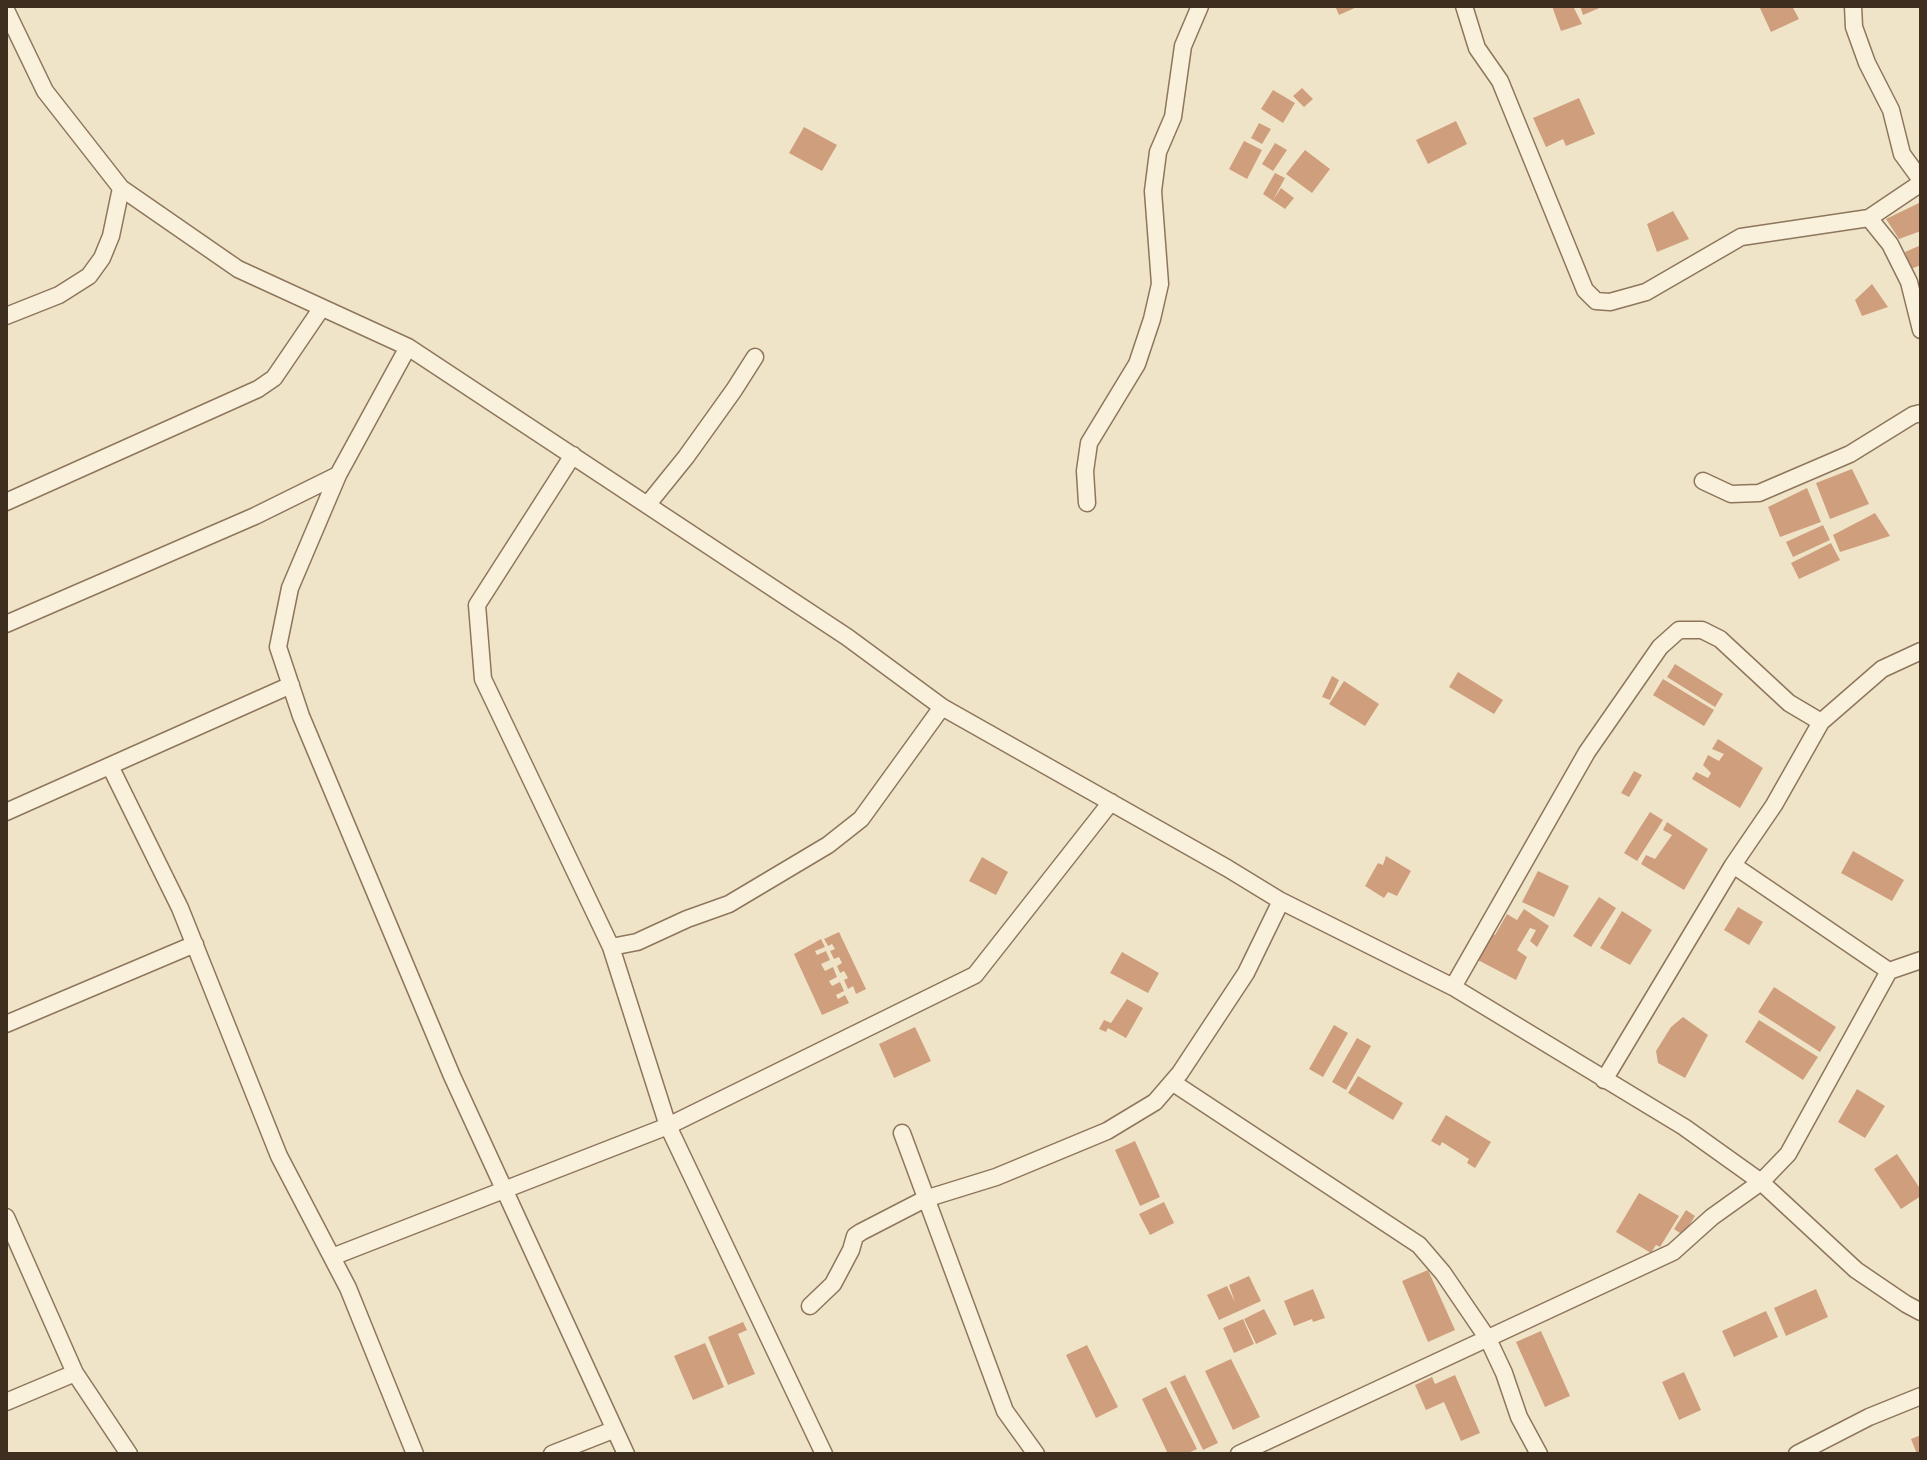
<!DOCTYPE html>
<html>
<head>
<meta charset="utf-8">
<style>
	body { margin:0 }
	#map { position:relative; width:1927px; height:1460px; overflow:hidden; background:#f0e4c8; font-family:"Source Serif 4",serif }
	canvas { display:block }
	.frame { position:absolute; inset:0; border:8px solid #3d2e20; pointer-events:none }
</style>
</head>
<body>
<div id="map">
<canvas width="1927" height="1460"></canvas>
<div class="frame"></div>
</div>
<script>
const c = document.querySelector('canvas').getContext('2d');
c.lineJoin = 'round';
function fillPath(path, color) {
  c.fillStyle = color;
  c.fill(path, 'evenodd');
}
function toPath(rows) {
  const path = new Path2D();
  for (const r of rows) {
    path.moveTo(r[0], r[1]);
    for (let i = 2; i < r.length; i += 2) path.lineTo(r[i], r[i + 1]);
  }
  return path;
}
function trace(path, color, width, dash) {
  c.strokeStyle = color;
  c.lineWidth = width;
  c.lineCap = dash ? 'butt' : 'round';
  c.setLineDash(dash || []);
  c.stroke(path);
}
const building = toPath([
	[1335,6,1359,6,1339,15],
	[1552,6,1573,6,1582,24,1561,31],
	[1580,6,1604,6,1583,15],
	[1759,6,1792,6,1799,19,1771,32],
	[1302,88,1313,99,1304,107,1293,96],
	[1273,90,1295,103,1283,123,1261,109],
	[1579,98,1595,134,1566,146,1563,139,1546,147,1533,118],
	[1456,121,1467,144,1428,164,1416,140],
	[1259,123,1271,129,1262,144,1251,138],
	[804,127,837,145,822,171,789,153],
	[1244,141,1262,150,1247,179,1229,169],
	[1275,143,1287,150,1273,171,1262,164],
	[1305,150,1330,169,1312,193,1286,174],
	[1275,173,1285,178,1273,200,1281,188,1294,198,1285,209,1263,194],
	[1921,202,1921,231,1899,239,1886,219],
	[1673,211,1689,239,1657,252,1647,224],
	[1921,245,1921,265,1911,269,1905,252],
	[1872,284,1888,307,1862,316,1855,300],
	[1852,469,1869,504,1830,519,1816,483],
	[1807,488,1821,522,1780,537,1768,507],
	[1875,513,1890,536,1840,552,1833,535],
	[1823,525,1830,540,1793,557,1786,542],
	[1831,543,1840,560,1799,579,1791,563],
	[1675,664,1723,694,1715,707,1667,677],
	[1458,672,1503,700,1494,714,1449,687],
	[1332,676,1339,680,1330,700,1322,697],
	[1663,679,1714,710,1704,726,1653,695],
	[1344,681,1379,704,1365,726,1329,704],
	[1718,739,1763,768,1740,808,1692,779,1696,772,1708,778,1711,773,1703,765,1708,755,1719,761,1724,754,1712,749],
	[1634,771,1642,775,1629,797,1621,793],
	[1650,812,1663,820,1637,861,1624,853],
	[1667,822,1708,849,1684,890,1641,864,1646,855,1655,859,1672,835,1663,830],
	[1853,851,1904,880,1892,901,1841,873],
	[1386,856,1411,871,1397,896,1388,892,1384,898,1365,886,1378,863,1383,865],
	[982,857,1008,872,996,895,969,881],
	[1538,871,1569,886,1554,917,1522,902],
	[1599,897,1616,908,1591,947,1573,936],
	[1738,907,1763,922,1749,945,1724,930],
	[1524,909,1549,926,1537,947,1530,941,1536,930,1530,928,1517,950,1527,957,1516,980,1476,959,1491,933,1495,935,1507,914,1517,920],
	[1622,911,1652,930,1630,965,1600,948],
	[839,932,866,989,856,994,853,986,848,989,844,980,848,978,844,971,840,973,837,966,842,963,839,957,834,959,830,951,835,949,832,944,828,946,824,939],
	[821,939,825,947,815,951,817,955,826,951,830,960,821,964,825,971,833,967,837,977,829,981,832,986,840,982,844,991,836,995,838,999,845,995,849,1003,822,1015,794,954],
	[1122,952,1159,973,1148,993,1110,973],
	[1774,987,1836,1027,1820,1052,1758,1012],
	[1127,999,1143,1008,1126,1038,1108,1028,1106,1032,1099,1029,1104,1020,1111,1023],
	[1683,1017,1708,1035,1685,1078,1658,1063,1656,1051,1671,1027],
	[1759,1020,1818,1057,1803,1080,1745,1042],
	[1334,1025,1348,1033,1323,1077,1309,1069],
	[915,1027,931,1061,894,1078,879,1044],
	[1357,1038,1371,1046,1346,1090,1332,1082],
	[1358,1076,1403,1103,1393,1120,1348,1093],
	[1857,1089,1885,1106,1865,1138,1838,1122],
	[1446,1115,1491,1142,1475,1168,1467,1163,1469,1159,1442,1142,1440,1146,1431,1141],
	[1135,1141,1160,1197,1140,1206,1115,1150],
	[1897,1154,1921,1190,1921,1196,1901,1209,1874,1169],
	[1639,1193,1679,1216,1660,1247,1656,1245,1651,1253,1616,1232],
	[1164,1202,1174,1223,1150,1235,1139,1214],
	[1686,1210,1695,1216,1683,1235,1674,1229],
	[1428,1270,1455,1330,1428,1342,1402,1281],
	[1249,1276,1261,1301,1219,1320,1207,1295,1227,1286,1235,1302,1229,1285],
	[1313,1289,1325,1318,1313,1322,1312,1319,1294,1326,1284,1301],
	[1816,1289,1828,1317,1786,1336,1774,1308],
	[1264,1309,1277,1334,1256,1344,1244,1319],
	[1766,1311,1778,1337,1734,1357,1722,1331],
	[1243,1319,1254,1344,1234,1353,1223,1328],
	[743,1322,747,1330,738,1334,755,1374,728,1385,708,1337],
	[1541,1331,1570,1396,1545,1407,1516,1342],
	[705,1343,724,1387,693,1400,674,1356],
	[1087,1345,1118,1407,1096,1418,1066,1355],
	[1231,1359,1260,1417,1233,1430,1205,1371],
	[1684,1372,1701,1410,1679,1420,1662,1382],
	[1185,1375,1218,1443,1203,1450,1170,1382],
	[1455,1375,1480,1433,1461,1441,1444,1402,1426,1410,1415,1385,1432,1377,1435,1384],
	[1166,1387,1197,1449,1186,1454,1168,1454,1142,1399],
	[1921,1435,1921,1454,1917,1454,1911,1439]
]);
const minor = toPath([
	[1464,6,1477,48,1500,81,1585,290,1596,301,1610,302,1646,292,1741,237,1869,218,1890,244,1909,282,1921,330],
	[1853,6,1854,27,1867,63,1891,110,1902,154,1921,180],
	[6,10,45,91,121,188,238,269,408,347,847,637,942,707,1227,868,1281,901,1453,987,1684,1127,1761,1182,1856,1270,1906,1304,1921,1312],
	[1869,218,1921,183],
	[6,316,59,295,89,276,102,258,111,236,121,188],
	[408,347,338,475,290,588,278,647,301,716,452,1076,626,1454],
	[573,455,477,605,483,679,611,947,668,1126,824,1454],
	[1703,481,1731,494,1759,493,1850,454,1913,415,1921,413],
	[6,502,258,389,274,378,321,309],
	[1087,503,1085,471,1089,443,1137,364,1152,319,1160,284,1153,191,1158,152,1173,117,1183,46,1200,6],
	[648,504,686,457,734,390,755,357],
	[6,624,255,516,338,475],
	[110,766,180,908,279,1156,348,1288,415,1454],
	[6,812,291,685],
	[1733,865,1889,971,1921,960],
	[611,947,637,942,687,919,729,904,828,845,861,819,942,707],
	[1453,987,1587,752,1660,647,1679,630,1702,630,1720,639,1789,703,1821,722],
	[6,1024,195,944],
	[1604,1080,1733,865,1774,805,1821,722,1882,669,1921,651],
	[1172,1082,1419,1245,1443,1273,1488,1339,1504,1373,1519,1417,1539,1454],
	[902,1133,1005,1411,1036,1454],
	[6,1217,75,1373,129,1454],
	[332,1257,668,1126,975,975,1111,802],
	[810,1306,833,1284,851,1250,855,1236,861,1232,925,1199,996,1177,1107,1131,1155,1102,1180,1073,1246,973,1281,901],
	[6,1402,75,1373],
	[552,1454,613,1430],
	[1239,1454,1673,1252,1712,1217,1761,1182,1788,1154,1889,971],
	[1797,1454,1869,1417,1921,1396]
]);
fillPath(building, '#cf9f7d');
trace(minor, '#8d765c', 19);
trace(minor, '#faf1dc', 16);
</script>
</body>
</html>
